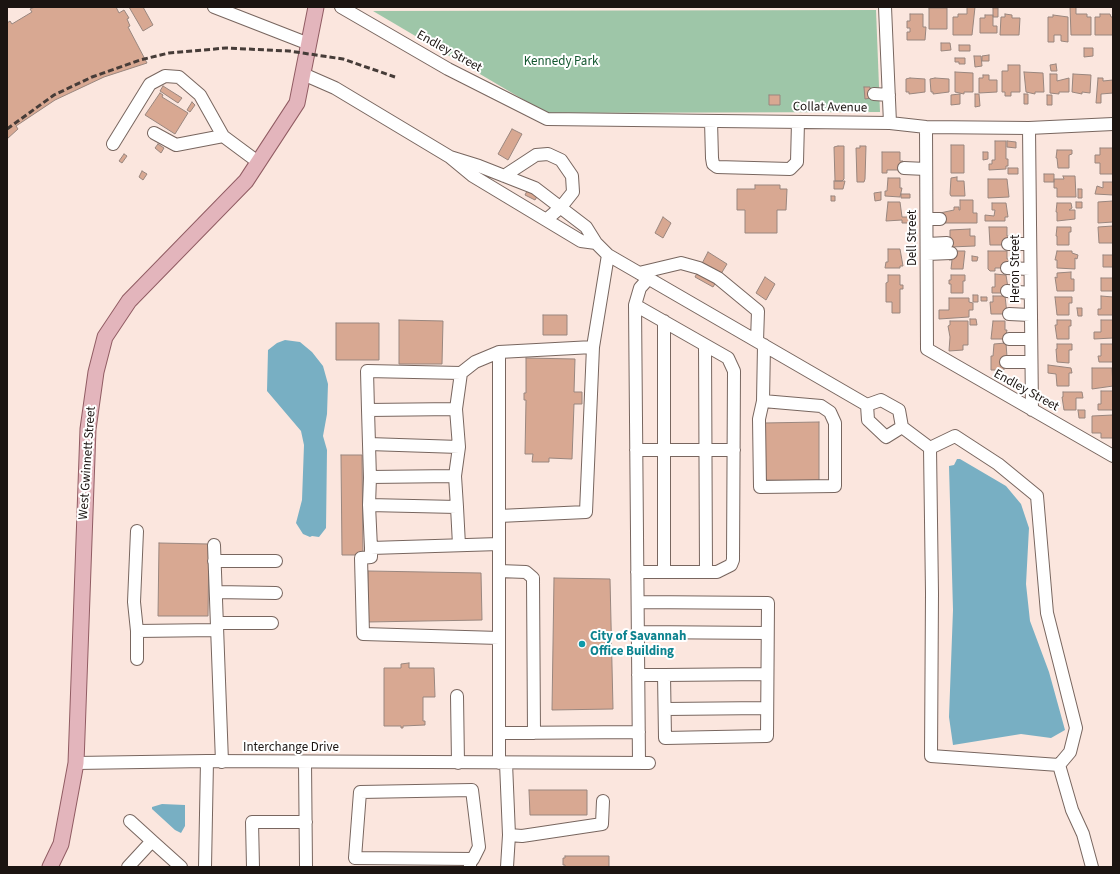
<!DOCTYPE html>
<html>
<head>
<meta charset="utf-8">
<style>
	body { margin:0 }
	#map { position:relative; width:1120px; height:874px; overflow:hidden; background:#fbe6de; font-family:"Source Sans 3",sans-serif }
	canvas { display:block }
	.frame { position:absolute; inset:0; border:8px solid #1b1411; pointer-events:none }
</style>
</head>
<body>
<div id="map">
<canvas width="1120" height="874"></canvas>
<div class="frame"></div>
</div>
<script>
const c = document.querySelector('canvas').getContext('2d');
c.lineJoin = 'round';
function fillPath(path, color) {
  c.fillStyle = color;
  c.fill(path, 'evenodd');
}
function toPath(rows) {
  const path = new Path2D();
  for (const r of rows) {
    path.moveTo(r[0], r[1]);
    for (let i = 2; i < r.length; i += 2) path.lineTo(r[i], r[i + 1]);
  }
  return path;
}
function trace(path, color, width, dash) {
  c.strokeStyle = color;
  c.lineWidth = width;
  c.lineCap = dash ? 'butt' : 'round';
  c.setLineDash(dash || []);
  c.stroke(path);
}
function write(font, color, halo, rows, align = 'center') {
  c.font = font + ' "Source Sans 3",sans-serif';
  c.lineWidth = 4;
  c.setLineDash([]);
  c.textBaseline = 'middle';
  c.strokeStyle = halo;
  c.fillStyle = color;
  for (const [text, x, y, turn = 0] of rows) {
    c.save();
    c.translate(x, y);
    c.rotate((+turn || 0) * Math.PI / 180);
    c.textAlign = isNaN(turn) ? turn : align;
    if (halo) c.strokeText(text, 0, 0);
    c.fillText(text, 0, 0);
    c.restore();
  }
}
const green = toPath([
	[876,10,880,112,546,113,373,11]
]);
const water = toPath([
	[285,340,300,342,312,352,323,366,328,384,327,414,323,436,327,450,326,528,319,537,312,536,310,537,303,534,296,523,302,500,304,445,301,431,267,391,268,350,277,343],
	[957,459,960,459,1006,486,1021,504,1029,528,1026,584,1030,621,1049,672,1065,730,1051,738,1021,734,953,745,949,717,953,610,949,466,954,465],
	[162,804,185,805,185,826,181,833,175,830,152,809,152,807]
]);
const building = toPath([
	[35,7,116,7,119,13,124,10,129,18,127,19,130,26,128,27,147,63,104,77,55,100,16,126,18,129,7,139,7,23,10,21,12,24,32,12,30,9,35,7],
	[129,7,143,7,153,25,143,31,129,7],
	[967,7,975,7,972,35,953,35,953,17,958,17,958,14,967,14,967,7],
	[1070,7,1076,7,1076,14,1087,14,1087,17,1091,17,1091,35,1071,35,1070,7],
	[929,8,947,8,947,29,929,29,929,8],
	[993,8,998,8,998,17,993,17,993,8],
	[910,14,923,14,923,27,926,27,925,40,907,40,907,32,910,32,910,28,907,28,907,21,910,21,910,14],
	[1005,14,1012,15,1012,18,1020,18,1019,35,1000,35,1001,17,1005,17,1005,14],
	[1100,14,1110,14,1111,17,1113,17,1113,35,1095,35,1095,17,1100,17,1100,14],
	[985,15,993,15,993,26,997,26,997,33,980,33,980,18,985,18,985,15],
	[1053,15,1068,17,1068,42,1061,41,1061,35,1054,35,1054,42,1048,42,1048,17,1053,17,1053,15],
	[941,43,950,43,951,50,941,51,941,43],
	[959,45,970,45,970,51,959,51,959,45],
	[1084,48,1093,48,1093,56,1084,57,1084,48],
	[989,55,989,61,982,61,982,56,989,55],
	[974,56,981,56,982,66,975,67,974,56],
	[955,58,965,58,965,64,959,64,959,62,955,62,955,58],
	[1056,64,1057,71,1051,71,1050,65,1056,64],
	[1008,65,1020,65,1020,92,1011,92,1011,96,1005,96,1005,92,1002,92,1002,71,1008,71,1008,65],
	[955,72,973,73,973,92,964,92,964,94,955,92,955,72],
	[1024,72,1043,73,1044,92,1035,92,1035,94,1026,92,1024,72],
	[1050,74,1057,74,1057,81,1069,78,1069,92,1059,92,1059,94,1050,93,1050,74],
	[1073,74,1091,75,1090,93,1082,92,1082,94,1072,92,1073,74],
	[983,75,989,75,989,80,997,80,997,92,979,93,979,78,983,78,983,75],
	[910,78,925,79,925,92,909,94,909,92,906,92,906,79,910,78],
	[935,78,949,79,949,92,933,94,933,92,931,92,930,79,935,78],
	[1098,78,1103,78,1103,81,1113,80,1113,93,1101,94,1101,103,1096,103,1098,78],
	[163,86,182,98,178,103,160,91,163,86],
	[864,87,870,87,871,98,865,99,864,87],
	[160,93,163,95,162,97,188,113,175,134,145,115,160,93],
	[960,94,960,104,951,105,951,95,960,94],
	[975,94,979,94,980,106,975,107,975,94],
	[1024,94,1028,94,1028,104,1024,104,1024,94],
	[769,95,780,95,780,105,769,105,769,95],
	[1047,95,1052,95,1052,105,1047,105,1047,95],
	[192,102,195,105,190,112,187,110,192,102],
	[512,129,522,134,508,160,498,154,512,129],
	[995,141,1006,141,1006,159,1008,159,1008,166,1006,166,1006,169,989,170,989,164,992,164,992,160,995,160,995,141],
	[1007,141,1016,142,1016,148,1007,147,1007,141],
	[158,144,164,148,161,153,155,148,158,144],
	[951,145,964,145,964,173,951,173,951,145],
	[838,146,844,146,844,179,842,181,835,181,834,147,838,146],
	[860,146,866,146,865,179,864,182,857,182,856,148,860,148,860,146],
	[1100,148,1113,148,1113,174,1100,174,1100,163,1095,163,1095,155,1100,155,1100,148],
	[1057,150,1072,150,1072,154,1069,155,1069,168,1058,168,1057,158,1056,158,1057,150],
	[882,152,900,152,900,161,903,161,904,170,887,170,887,173,882,173,882,152],
	[983,152,988,152,988,159,983,160,983,152],
	[124,154,127,156,122,163,119,161,124,154],
	[1008,168,1018,168,1018,174,1008,174,1008,168],
	[142,171,147,174,143,180,139,177,142,171],
	[1044,174,1054,174,1054,182,1044,182,1044,174],
	[1063,176,1075,176,1076,197,1057,197,1057,188,1054,188,1054,179,1064,179,1063,176],
	[957,177,957,181,964,181,965,196,951,196,950,194,951,178,957,177],
	[888,178,900,178,900,188,902,188,900,197,885,196,885,191,887,191,888,178],
	[988,179,1007,179,1009,197,988,198,988,179],
	[834,181,845,181,843,189,834,189,834,181],
	[1103,182,1113,182,1113,195,1095,194,1097,186,1103,188,1103,182],
	[755,185,780,185,780,189,787,189,786,210,777,210,777,233,745,233,745,210,737,210,737,189,755,189,755,185],
	[528,189,538,195,535,200,525,195,528,189],
	[1078,189,1082,189,1082,198,1078,198,1078,189],
	[881,192,881,200,875,201,874,193,881,192],
	[901,194,910,194,910,198,901,198,901,194],
	[831,196,835,196,835,201,831,201,831,196],
	[960,200,973,200,973,213,977,213,977,223,940,223,940,213,954,210,954,207,959,207,959,210,960,210,960,200],
	[1113,201,1113,222,1098,223,1098,202,1113,201],
	[888,202,900,202,902,217,912,217,912,223,902,223,902,220,886,221,888,202],
	[1076,202,1082,202,1082,208,1076,208,1076,202],
	[992,203,1006,203,1008,217,1005,217,1005,221,985,221,985,215,994,216,995,210,992,210,992,203],
	[1057,203,1071,203,1072,208,1069,210,1075,210,1075,219,1057,221,1057,212,1056,212,1057,203],
	[663,217,671,223,663,238,655,233,663,217],
	[1113,226,1113,243,1099,243,1098,227,1113,226],
	[989,227,1007,227,1007,236,1009,236,1008,245,990,245,989,227],
	[1057,227,1071,227,1071,232,1069,232,1069,245,1057,245,1057,236,1056,236,1057,227],
	[970,229,970,236,975,236,975,246,950,247,950,230,970,229],
	[888,249,900,249,903,266,900,266,900,268,885,268,886,262,888,262,888,249],
	[951,251,965,251,963,269,951,269,952,260,949,260,951,251],
	[988,251,1007,251,1007,259,1009,259,1007,268,995,268,995,271,990,271,988,269,988,251],
	[1057,251,1072,251,1072,253,1078,255,1077,259,1075,258,1075,269,1057,268,1057,260,1055,260,1057,251],
	[708,252,727,264,713,287,695,277,708,252],
	[1103,255,1113,255,1113,267,1103,267,1103,255],
	[972,256,978,257,977,261,972,261,972,256],
	[1071,272,1071,279,1074,279,1074,291,1057,291,1055,277,1057,278,1057,273,1071,272],
	[995,274,1006,275,1008,288,1006,293,992,293,992,287,995,287,995,274],
	[888,275,900,275,900,285,903,285,903,289,900,289,900,313,892,313,892,302,886,302,886,283,888,282,888,275],
	[951,275,965,275,965,281,963,281,963,293,951,293,951,284,949,284,949,280,951,280,951,275],
	[765,277,775,284,766,300,756,293,765,277],
	[1101,278,1113,278,1113,291,1101,291,1101,278],
	[973,295,978,295,978,302,973,302,973,295],
	[993,296,1005,296,1007,314,991,314,990,302,993,302,993,296],
	[1101,296,1113,297,1113,315,1098,315,1098,309,1101,309,1101,296],
	[981,297,987,297,987,301,981,301,981,297],
	[1055,297,1072,297,1072,303,1069,303,1069,315,1057,315,1055,297],
	[949,298,969,298,969,302,973,303,973,310,969,310,969,317,939,319,939,310,949,310,949,298],
	[1077,308,1082,308,1082,316,1078,316,1077,308],
	[543,315,567,315,567,335,543,335,543,315],
	[970,319,976,319,977,325,970,325,970,319],
	[399,320,443,321,442,364,399,364,399,320],
	[1057,320,1071,320,1071,326,1069,326,1069,339,1057,339,1055,325,1057,325,1057,320],
	[1101,320,1113,320,1113,338,1094,339,1094,332,1101,332,1101,320],
	[950,321,968,321,968,345,963,345,963,350,949,351,950,337,948,326,950,325,950,321],
	[993,321,1005,321,1005,330,1007,330,1005,339,991,339,993,321],
	[336,323,379,323,379,360,336,360,336,323],
	[1006,343,1007,357,1004,362,1004,370,991,370,991,356,993,356,994,344,1006,343],
	[1057,344,1072,344,1072,350,1069,350,1069,363,1057,362,1056,349,1057,349,1057,344],
	[1101,344,1113,344,1113,362,1099,362,1098,356,1101,356,1101,344],
	[526,358,575,359,574,392,582,392,582,404,574,404,572,459,549,458,549,462,532,462,533,454,525,454,526,400,524,400,524,393,526,393,526,358],
	[1048,365,1071,368,1072,373,1069,373,1069,386,1057,386,1056,374,1048,373,1048,365],
	[1092,368,1112,368,1113,386,1092,389,1092,368],
	[1101,391,1113,391,1113,410,1098,410,1098,404,1101,404,1101,391],
	[1063,392,1082,392,1083,398,1076,398,1076,410,1064,410,1062,397,1063,397,1063,392],
	[1078,410,1085,410,1085,418,1079,418,1078,410],
	[1113,415,1113,438,1101,438,1101,433,1092,433,1092,416,1113,415],
	[819,422,819,481,763,480,764,423,819,422],
	[341,455,362,455,363,555,342,555,341,455],
	[159,543,209,544,208,616,158,616,159,543],
	[368,571,481,573,482,620,367,622,368,571],
	[554,578,610,579,613,709,552,710,554,578],
	[409,663,409,668,434,668,435,697,423,697,423,721,425,721,425,725,403,726,403,728,401,728,401,726,384,726,384,668,401,668,401,664,409,663],
	[529,790,587,790,587,815,530,815,529,790],
	[565,856,609,856,609,867,565,867,565,865,563,865,563,858,565,858,565,856]
]);
const minor = toPath([
	[214,7,309,44],
	[341,7,448,69,547,119,890,123,926,127,1029,128,1113,124],
	[885,7,890,123],
	[303,74,335,88,450,157,473,176,581,241,596,243],
	[874,94,889,95],
	[711,121,712,158,713,164,717,167,790,169,797,162,798,122],
	[926,127,927,349,1113,456],
	[1029,128,1032,410],
	[154,133,176,145,223,136],
	[113,144,150,84,165,76,179,77,200,95,223,136,258,162],
	[450,157,479,166,535,188,586,227,596,243,608,255,867,405,868,420,886,437,902,427,899,410,881,400,867,405],
	[904,168,926,169],
	[504,176,536,155,548,154,561,160,572,176,573,192,561,207,546,220],
	[927,219,940,219],
	[927,244,947,243],
	[1008,244,1030,244],
	[927,254,951,253],
	[1007,268,1030,269],
	[639,273,681,263,699,268,718,278,758,311,757,341],
	[1007,291,1030,293],
	[635,305,728,358,734,371,733,560,731,565,717,572,637,572],
	[1009,314,1030,315],
	[1009,339,1031,339],
	[705,345,706,572],
	[1006,362,1031,362],
	[461,373,475,362,499,352],
	[763,401,821,406,830,412,835,423,835,486,760,487,759,419,763,401,764,345],
	[368,410,367,371,461,373,456,409],
	[902,427,930,448,955,436,998,464,1037,496,1047,613,1076,728,1070,752,1059,765,1072,810,1083,834,1092,867],
	[369,444,368,410,456,409,459,447],
	[930,448,932,593,931,756,1059,765],
	[636,450,734,450],
	[370,479,369,444,459,447,455,476],
	[369,505,370,477,455,476,457,507],
	[499,516,586,512,593,347],
	[137,531,134,602,137,631,217,630],
	[499,544,371,548,371,557,361,558,363,634,499,638],
	[214,545,222,762],
	[371,548,369,505,457,507,459,545],
	[214,561,276,561],
	[499,571,526,572,533,578,534,733],
	[664,572,664,321],
	[216,592,276,593],
	[638,602,768,603,767,736,665,738,664,675,638,675],
	[217,623,272,623],
	[638,632,767,633],
	[137,659,137,631],
	[664,675,767,674],
	[457,696,458,763],
	[665,709,767,708],
	[499,733,639,732],
	[305,762,306,867],
	[76,763,207,761,649,763],
	[499,763,499,352,593,347,608,255],
	[506,763,509,835,507,867],
	[639,763,635,305,640,288,648,279],
	[130,821,152,841],
	[509,835,522,836,602,824,603,801],
	[128,867,152,841,181,867],
	[205,867,207,761],
	[253,867,252,822,306,822],
	[470,867,470,863,473,859,479,847,472,790,360,792,355,858,473,859]
]);
const major = toPath([
	[50,867,61,844,76,763,88,429,96,372,105,337,129,301,246,181,297,103,316,7]
]);
const rail = toPath([
	[7,129,54,95,92,77,140,60,169,53,226,48,289,51,343,59,395,77]
]);
const markers = [
	[582,644,4,"#0f9aa8"]
];
const streetNames = [
	["Endley Street",449,52,29],
	["Collat Avenue",830,108,1],
	["Dell Street",913,238,-90],
	["Heron Street",1016,269,-90],
	["Endley Street",1026,391,29],
	["West Gwinnett Street",88,463,-86],
	["Interchange Drive",291,748]
];
const parkNames = [
	["Kennedy Park",561,62]
];
const cultureNames = [
	["City of Savannah",590,637],
	["Office Building",590,652]
];
fillPath(green, '#9ec6a8');
fillPath(water, '#78afc3');
fillPath(building, '#d8a892');
trace(building, '#99867e', 1);
trace(minor, '#78665f', 14);
trace(major, '#915c63', 17);
trace(minor, '#fff', 12);
trace(major, '#e3b5bc', 15);
trace(rail, '#463c38', 3, [6, 3]);
for (const [x, y, r, color] of markers) {
  const dot = new Path2D();
  dot.arc(x, y, r, 0, 2 * Math.PI);
  c.fillStyle = color;
  c.fill(dot);
  trace(dot, '#fff', 1.5);
}
write('13px', '#1b1411', '#fff', streetNames);
write('13px', '#13572f', '#fff', parkNames);
write('bold 13px', '#0d838f', '#fff', cultureNames, 'left');
</script>
</body>
</html>
